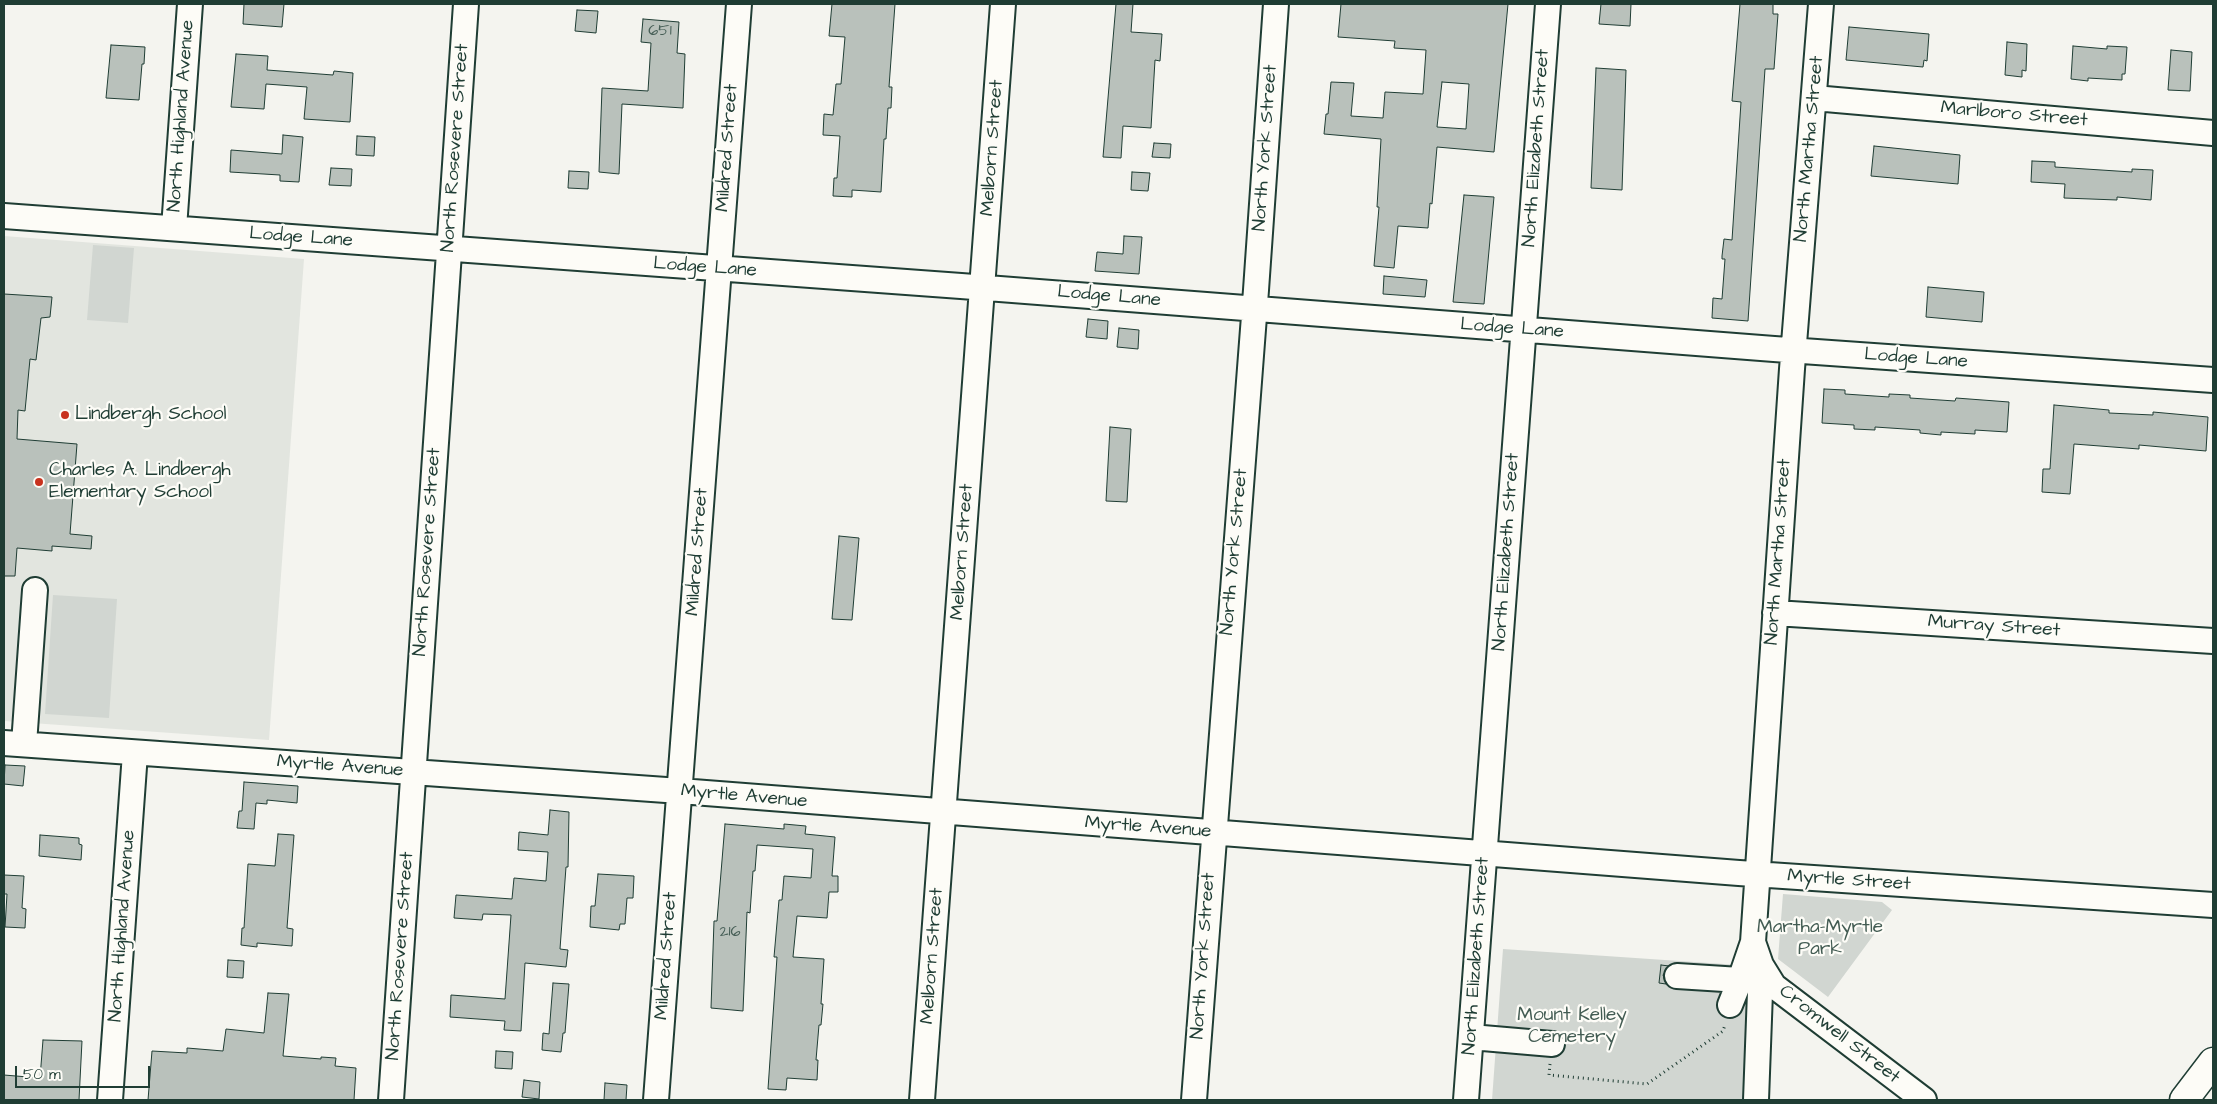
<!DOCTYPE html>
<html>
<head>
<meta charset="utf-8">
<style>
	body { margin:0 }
	#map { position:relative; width:2217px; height:1104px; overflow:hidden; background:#f4f4ef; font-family:"Architects Daughter",sans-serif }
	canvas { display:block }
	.frame { position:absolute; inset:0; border:5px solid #1f3d34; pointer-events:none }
	.scale { position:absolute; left:15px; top:1066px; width:135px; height:22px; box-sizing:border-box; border:2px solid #1f3d34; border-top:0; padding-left:6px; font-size:15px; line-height:18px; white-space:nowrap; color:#1f3d34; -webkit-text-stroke:4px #fdfcf7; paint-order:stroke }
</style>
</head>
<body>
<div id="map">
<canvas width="2217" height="1104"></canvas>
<div class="frame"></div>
<div class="scale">50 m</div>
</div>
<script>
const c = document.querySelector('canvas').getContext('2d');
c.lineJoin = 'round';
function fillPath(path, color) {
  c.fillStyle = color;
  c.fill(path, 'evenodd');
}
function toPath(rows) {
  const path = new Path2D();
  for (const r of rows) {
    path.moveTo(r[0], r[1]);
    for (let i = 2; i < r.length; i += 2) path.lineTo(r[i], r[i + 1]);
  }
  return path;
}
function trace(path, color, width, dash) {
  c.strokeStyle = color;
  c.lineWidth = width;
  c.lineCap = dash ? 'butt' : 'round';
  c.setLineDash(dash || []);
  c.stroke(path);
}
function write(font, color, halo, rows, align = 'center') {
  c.font = font + ' "Architects Daughter",sans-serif';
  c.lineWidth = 4.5;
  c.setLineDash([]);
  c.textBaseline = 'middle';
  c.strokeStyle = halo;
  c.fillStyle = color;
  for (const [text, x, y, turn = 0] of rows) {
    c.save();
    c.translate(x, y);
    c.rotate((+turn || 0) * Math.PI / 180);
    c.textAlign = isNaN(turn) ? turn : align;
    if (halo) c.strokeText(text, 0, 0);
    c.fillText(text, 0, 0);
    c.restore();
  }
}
const built = toPath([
	[4,236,304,259,269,740,4,721]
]);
const green = toPath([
	[93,245,134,248,128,323,87,320],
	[53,595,117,599,109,718,45,714],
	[1783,894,1882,902,1892,910,1828,997,1778,959],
	[1503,949,1753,966,1744,1100,1492,1100]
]);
const building = toPath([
	[244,4,284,4,282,27,243,24,244,4],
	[832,4,895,4,889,87,892,87,891,108,888,108,886,139,884,139,881,192,852,190,852,197,833,196,834,178,837,178,840,136,823,135,824,114,833,115,836,84,841,84,845,37,829,36,832,4],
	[1116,4,1133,4,1131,32,1162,34,1160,61,1155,60,1151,128,1123,126,1121,158,1103,157,1116,4],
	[1341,4,1508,4,1494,152,1437,147,1432,204,1430,203,1428,228,1398,226,1394,268,1374,266,1379,207,1377,207,1381,139,1324,134,1326,114,1328,114,1331,82,1354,83,1351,116,1383,118,1385,92,1423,94,1426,50,1394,48,1395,41,1338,37,1341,4],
	[1442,82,1469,84,1466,129,1437,127,1442,82],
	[1601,4,1631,4,1630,26,1599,24,1601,4],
	[1740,4,1773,4,1773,14,1778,14,1774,69,1765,69,1748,321,1712,318,1713,298,1722,299,1725,259,1722,259,1722,256,1724,239,1732,240,1741,102,1732,101,1740,4],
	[577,10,598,11,596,33,575,31,577,10],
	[643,19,679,22,677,53,685,54,683,108,622,104,619,174,599,172,602,88,648,91,651,43,641,42,643,19],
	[1849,27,1929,34,1927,61,1924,60,1923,67,1846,60,1849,27],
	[2007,42,2027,44,2026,71,2022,70,2022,77,2005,75,2007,42],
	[111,45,145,47,144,64,142,64,139,100,106,98,111,45],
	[2073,46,2107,49,2107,46,2127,47,2125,74,2122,74,2122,80,2088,78,2088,81,2071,79,2073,46],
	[2171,50,2192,52,2190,91,2168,90,2171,50],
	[236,54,268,56,267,70,333,75,334,71,353,73,350,122,304,119,307,87,266,84,264,109,231,107,236,54],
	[1596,68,1626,70,1622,190,1591,188,1596,68],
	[283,135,303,137,299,182,280,181,280,175,230,172,231,150,282,154,283,135],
	[357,136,375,137,374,156,356,155,357,136],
	[1154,143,1171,144,1170,158,1152,157,1154,143],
	[1874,146,1960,155,1958,184,1871,176,1874,146],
	[2032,161,2055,162,2055,167,2132,172,2132,169,2153,170,2151,200,2117,197,2117,200,2064,198,2065,184,2031,182,2032,161],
	[331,168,352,169,351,186,329,185,331,168],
	[569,171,589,172,588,189,568,188,569,171],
	[1132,172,1150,173,1148,191,1131,190,1132,172],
	[1464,195,1494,197,1484,304,1453,302,1464,195],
	[1124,236,1142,237,1139,274,1095,271,1097,252,1123,254,1124,236],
	[1384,276,1427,280,1425,297,1383,294,1384,276],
	[1928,287,1984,292,1982,322,1926,317,1928,287],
	[4,294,52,297,50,317,41,318,36,360,30,359,25,411,18,410,17,439,77,444,70,534,92,536,91,549,52,546,52,551,17,548,15,576,4,576,4,294],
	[1088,319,1108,321,1107,339,1086,337,1088,319],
	[1119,328,1139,330,1138,349,1117,347,1119,328],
	[1824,389,1845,390,1845,394,1889,397,1889,394,1910,395,1910,398,1955,401,1956,398,2009,402,2007,432,1975,430,1975,434,1941,432,1941,435,1920,433,1920,430,1875,427,1875,430,1854,429,1854,425,1822,423,1824,389],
	[2054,405,2109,410,2109,413,2153,415,2153,412,2208,417,2206,451,2139,445,2139,449,2074,444,2070,494,2042,492,2043,469,2050,469,2054,405],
	[1110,427,1131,429,1127,502,1106,501,1110,427],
	[839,536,859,538,852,620,832,619,839,536],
	[5,765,25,766,23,786,4,784,5,765],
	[244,782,298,786,297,803,267,800,267,804,256,803,254,829,237,828,239,811,242,811,244,782],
	[550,810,569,812,568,867,566,867,560,949,568,950,566,967,525,963,521,1031,504,1030,505,1021,450,1017,451,995,505,999,511,915,483,914,482,920,454,918,456,895,512,899,514,878,546,881,548,852,518,850,519,832,548,835,550,810],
	[725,824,784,829,784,824,806,826,805,834,835,837,832,876,838,876,838,892,829,892,827,918,797,916,793,957,824,959,821,1004,823,1004,821,1025,819,1025,816,1060,818,1060,817,1080,787,1078,786,1090,768,1089,777,957,774,957,779,900,782,900,784,876,811,878,813,849,757,845,755,871,753,871,750,913,747,912,743,1011,711,1008,714,921,717,921,725,824],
	[278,834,294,835,287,928,293,929,292,946,257,943,257,947,241,945,242,928,244,928,248,864,275,866,278,834],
	[40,835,79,838,79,844,82,845,81,860,39,856,40,835],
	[598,874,634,876,633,898,627,898,625,924,620,924,619,930,590,927,591,906,595,906,598,874],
	[4,875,24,876,22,908,26,909,25,928,5,927,7,894,4,894,4,875],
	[228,960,244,961,243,978,227,977,228,960],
	[1661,965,1669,966,1663,975,1666,984,1659,983,1661,965],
	[553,983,569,984,565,1033,563,1033,561,1052,542,1050,543,1033,549,1034,553,983],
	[268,993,289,994,283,1056,321,1059,321,1057,336,1058,335,1066,356,1068,354,1100,148,1100,152,1051,187,1053,187,1048,223,1051,226,1029,264,1033,268,993],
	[43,1040,82,1041,79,1100,4,1100,4,1075,40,1078,43,1040],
	[496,1051,513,1052,512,1069,495,1068,496,1051],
	[524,1080,540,1082,539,1099,522,1097,524,1080],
	[605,1083,627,1085,626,1100,604,1100,605,1083]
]);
const path = toPath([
	[1550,1064,1549,1075,1647,1084,1723,1031,1725,1025]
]);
const minor = toPath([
	[1814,98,2213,133],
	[4,216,961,286,1774,349,2213,380],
	[174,228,190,4],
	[1775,613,2213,641],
	[4,743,680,791,1739,873,2213,905],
	[24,744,35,590],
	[1761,965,1774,986,1924,1100],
	[1677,976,1740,980,1753,942],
	[1730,1005,1740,980],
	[1471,1037,1552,1044],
	[110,1100,135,753],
	[391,1100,466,4],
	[656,1100,739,4],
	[922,1100,1003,4],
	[1194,1100,1256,290,1276,4],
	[1466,1100,1548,4],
	[1756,1100,1761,965,1753,942,1792,369,1821,4]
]);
const major = toPath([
	[2184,1100,2213,1062]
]);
const markers = [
	[65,415,5,"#c8321e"],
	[39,482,5,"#c8321e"]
];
const numberNames = [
	["651",660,32],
	["216",730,933]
];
const streetNames = [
	["Marlboro Street",2014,115,5],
	["North Highland Avenue",182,116,-86],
	["North Rosevere Street",456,148,-86],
	["Mildred Street",728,148,-86],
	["Melborn Street",993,148,-86],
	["North York Street",1266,148,-86],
	["North Elizabeth Street",1537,148,-86],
	["North Martha Street",1810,149,-85],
	["Lodge Lane",301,238,4],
	["Lodge Lane",705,268,4],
	["Lodge Lane",1109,297,5],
	["Lodge Lane",1512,329,4],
	["Lodge Lane",1916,359,4],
	["North Rosevere Street",428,552,-86],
	["Mildred Street",698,552,-86],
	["Melborn Street",963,552,-86],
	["North York Street",1235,552,-85],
	["North Elizabeth Street",1507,552,-86],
	["North Martha Street",1779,552,-86],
	["Murray Street",1994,627,4],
	["Myrtle Avenue",340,767,4],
	["Myrtle Avenue",744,797,5],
	["Myrtle Avenue",1148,828,4],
	["Myrtle Street",1849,881,4],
	["North Highland Avenue",123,926,-86],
	["North Rosevere Street",401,956,-86],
	["Mildred Street",667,956,-86],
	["Melborn Street",933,956,-86],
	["North York Street",1204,956,-86],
	["North Elizabeth Street",1477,956,-86],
	["Cromwell Street",1839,1035,38]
];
const poiNames = [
	["Lindbergh School",75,415],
	["Charles A. Lindbergh",49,471],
	["Elementary School",49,493]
];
const parkNames = [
	["Martha-Myrtle",1820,928],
	["Park",1820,950],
	["Mount Kelley",1572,1016],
	["Cemetery",1572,1038]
];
fillPath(built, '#e2e5df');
fillPath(green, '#d1d6d1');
fillPath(building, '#b9c1bb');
trace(building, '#1f3d34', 1);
trace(minor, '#1f3d34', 28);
trace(major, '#1f3d34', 31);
trace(path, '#1f3d34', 3, [1, 4]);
trace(minor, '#fdfcf7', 24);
trace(major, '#fdfcf7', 28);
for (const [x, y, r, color] of markers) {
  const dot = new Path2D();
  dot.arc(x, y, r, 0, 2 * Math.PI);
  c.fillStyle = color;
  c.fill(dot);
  trace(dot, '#fdfcf7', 2);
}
write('16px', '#465e56', null, numberNames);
write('19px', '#1f3d34', '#fdfcf7', streetNames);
write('19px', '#1f3d34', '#fdfcf7', poiNames, 'left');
write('19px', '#435c53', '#fdfcf7', parkNames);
</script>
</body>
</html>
